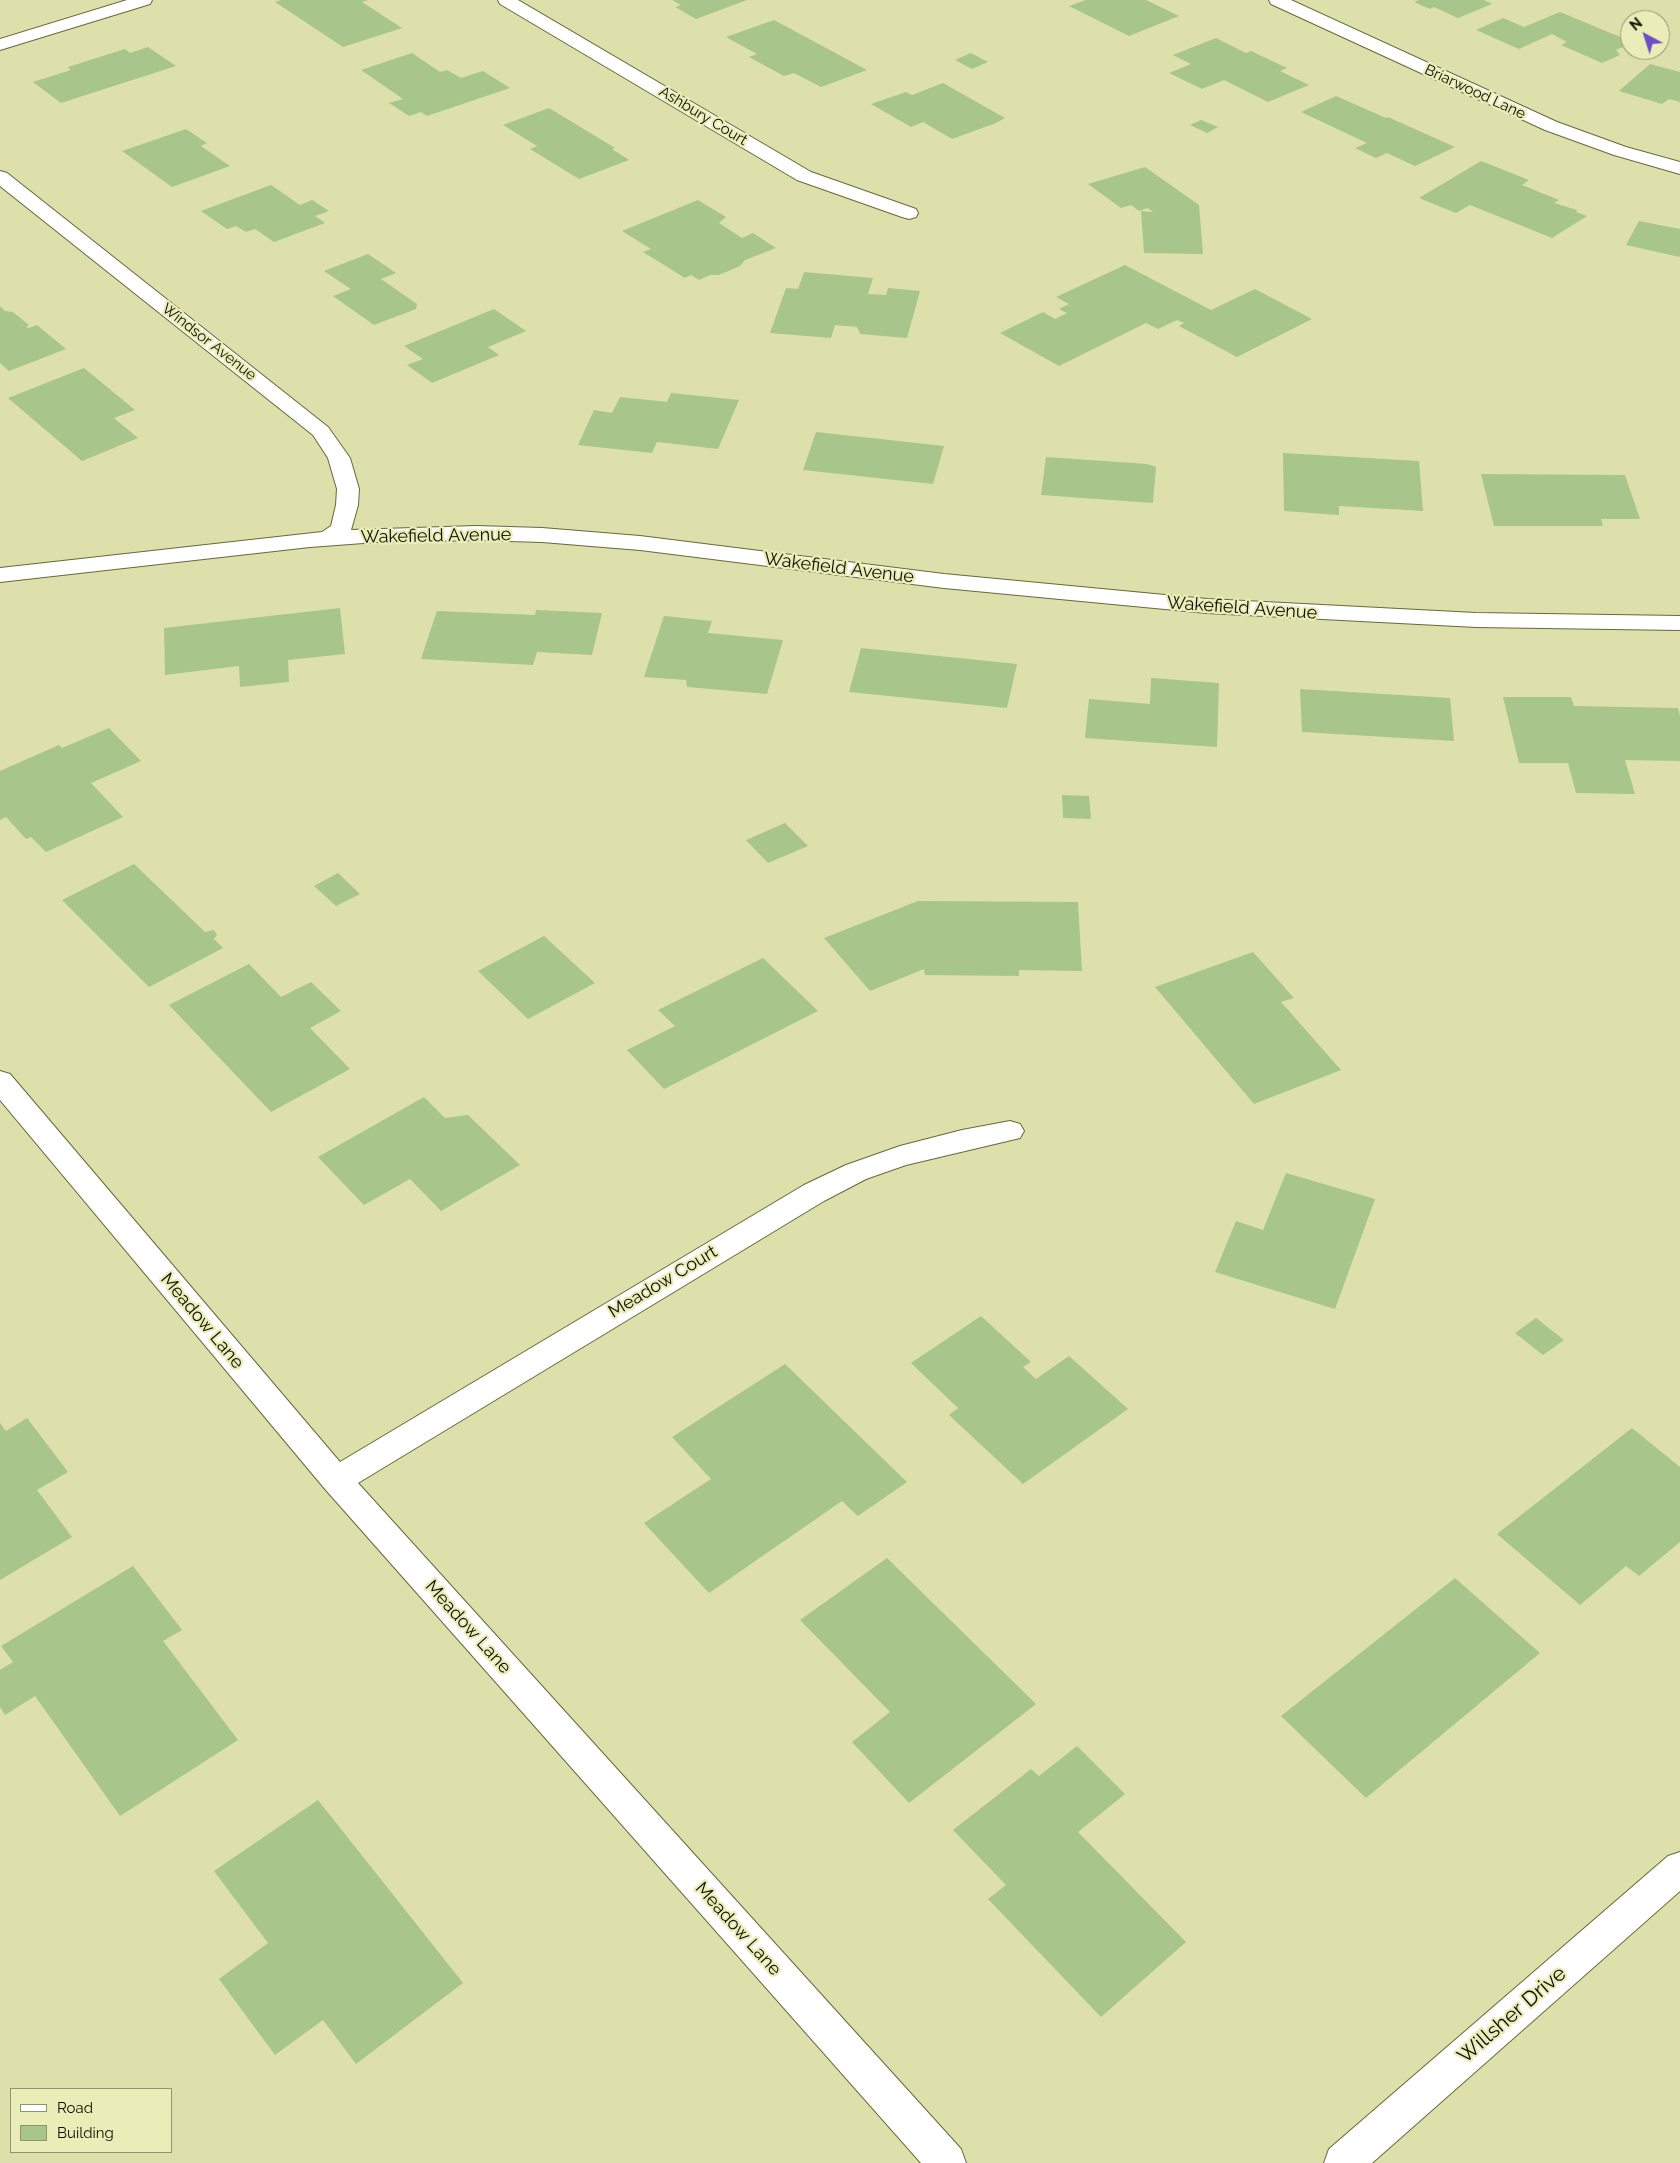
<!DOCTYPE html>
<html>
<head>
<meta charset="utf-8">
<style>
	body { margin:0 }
	#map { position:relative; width:1680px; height:2163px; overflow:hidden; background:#dde0ab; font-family:Raleway,sans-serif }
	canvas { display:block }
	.legend { position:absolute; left:10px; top:2088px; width:162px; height:65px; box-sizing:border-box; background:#eaedb8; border:1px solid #92946e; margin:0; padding:6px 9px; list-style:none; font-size:15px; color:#0e0e00 }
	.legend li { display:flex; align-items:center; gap:10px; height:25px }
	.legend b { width:25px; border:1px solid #92946e }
	.north { position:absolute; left:1620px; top:10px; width:50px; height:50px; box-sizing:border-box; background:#eaedb8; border:1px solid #92946e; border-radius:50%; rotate:320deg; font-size:14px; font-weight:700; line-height:20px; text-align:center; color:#0e0e00 }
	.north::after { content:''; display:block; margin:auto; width:18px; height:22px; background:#6c4ec7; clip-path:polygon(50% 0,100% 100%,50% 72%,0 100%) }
</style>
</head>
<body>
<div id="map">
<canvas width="1680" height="2163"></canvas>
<ul class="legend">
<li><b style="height:6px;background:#fff"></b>Road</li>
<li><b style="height:14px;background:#a8c58c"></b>Building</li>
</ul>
<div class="north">N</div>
</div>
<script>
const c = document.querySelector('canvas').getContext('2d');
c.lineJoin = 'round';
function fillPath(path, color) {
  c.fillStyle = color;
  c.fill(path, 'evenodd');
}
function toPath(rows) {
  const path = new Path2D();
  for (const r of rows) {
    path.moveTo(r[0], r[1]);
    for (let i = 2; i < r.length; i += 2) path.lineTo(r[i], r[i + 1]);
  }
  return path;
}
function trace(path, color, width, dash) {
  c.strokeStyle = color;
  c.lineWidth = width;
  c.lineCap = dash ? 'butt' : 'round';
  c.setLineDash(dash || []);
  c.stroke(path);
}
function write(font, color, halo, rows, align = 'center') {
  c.font = font + ' Raleway,sans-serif';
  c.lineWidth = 4.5;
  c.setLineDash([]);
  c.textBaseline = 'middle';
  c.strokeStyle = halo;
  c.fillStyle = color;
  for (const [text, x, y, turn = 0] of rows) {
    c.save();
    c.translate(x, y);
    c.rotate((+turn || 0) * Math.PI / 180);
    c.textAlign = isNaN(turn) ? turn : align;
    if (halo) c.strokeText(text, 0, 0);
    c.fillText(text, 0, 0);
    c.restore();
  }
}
const building = toPath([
	[281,0,368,0,362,2,402,28,343,47,275,2],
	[672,0,747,0,696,19,675,7,681,5],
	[1086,0,1146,0,1179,16,1129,36,1069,6],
	[1419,0,1484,0,1492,4,1458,18,1434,7,1430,9,1414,2],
	[1560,12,1630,41,1630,44,1616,50,1620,55,1602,63,1561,45,1567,42,1552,34,1519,49,1476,30,1503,18,1524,27],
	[774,20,867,70,821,87,794,73,784,76,749,57,757,54,726,37],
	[1216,38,1246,53,1251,51,1287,68,1280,71,1309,85,1268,102,1224,80,1202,89,1169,73,1191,64,1173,55],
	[148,47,176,66,61,103,33,82,71,70,68,67,125,49,130,53],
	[412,53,440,72,447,70,461,78,483,71,510,88,427,116,421,112,409,116,389,103,403,99,361,70],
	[971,53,988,62,972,69,955,60],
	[1650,64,1680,72,1680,102,1669,99,1662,104,1619,91],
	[943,83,1005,118,996,123,952,139,923,122,911,127,871,104,906,92,912,95],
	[1336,96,1386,118,1388,117,1455,147,1415,166,1387,153,1376,158,1355,148,1367,143,1301,112],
	[549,108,615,148,612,149,629,160,579,179,530,149,537,146,503,125],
	[1201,120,1218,127,1207,133,1190,125],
	[186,129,207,143,201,146,230,166,172,187,122,151],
	[1481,161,1529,180,1522,185,1559,200,1554,203,1577,210,1576,212,1587,216,1552,238,1470,205,1456,213,1419,198],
	[1145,167,1199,205,1203,254,1144,253,1141,211,1153,212,1148,208,1139,211,1131,205,1121,208,1088,184],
	[271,185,300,205,312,200,329,211,315,216,325,223,274,242,255,229,246,232,236,226,227,229,201,211],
	[698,200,726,217,719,223,742,238,753,233,776,248,745,260,740,266,719,275,710,275,699,280,691,275,685,278,643,252,651,249,622,231],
	[1639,221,1680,229,1680,257,1626,245],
	[368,254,396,273,381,279,417,304,416,309,374,325,333,296,351,289,324,271],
	[1125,265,1211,310,1255,289,1312,319,1237,357,1179,326,1184,323,1177,320,1158,329,1146,323,1059,366,1000,333,1043,312,1055,319,1067,313,1059,309,1069,304,1056,297],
	[804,272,873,278,868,294,886,295,888,288,920,291,907,338,860,334,857,327,835,325,831,338,770,333,786,288,798,289],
	[0,306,5,311,13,312,29,325,26,327,29,328,37,325,66,349,9,371,0,363],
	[494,309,526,331,488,347,499,355,432,383,407,365,423,359,404,346],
	[84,368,135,410,114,418,138,438,82,461,8,398],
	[671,393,739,400,718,449,657,442,652,453,578,445,594,410,612,413,620,397,667,402],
	[816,432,944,446,933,484,803,470],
	[1283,453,1419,461,1423,511,1339,506,1339,515,1284,511],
	[1046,457,1147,464,1156,467,1153,503,1041,495],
	[1481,474,1625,475,1640,519,1601,519,1603,526,1494,526],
	[340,608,345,654,288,660,289,682,240,687,239,666,165,675,164,628],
	[536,610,602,613,592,655,537,652,533,665,421,659,437,611,535,615],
	[664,616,712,621,708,633,783,640,767,694,687,687,686,680,644,677],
	[861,648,1017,664,1007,708,849,692],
	[1151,678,1219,683,1217,747,1085,738,1089,699,1150,704],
	[1300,689,1450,698,1454,741,1302,732],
	[1503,697,1571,697,1574,706,1678,708,1680,716,1680,761,1625,760,1635,794,1576,793,1568,763,1519,763],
	[109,728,141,761,91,783,123,817,46,852,31,837,26,839,6,817,0,820,0,771,59,745,62,748],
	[1062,795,1089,796,1091,819,1063,818],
	[785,823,808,846,768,863,746,840],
	[134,864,205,932,214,930,217,935,214,939,223,948,149,987,62,900],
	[338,873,360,894,336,906,314,886],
	[918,901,1078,902,1082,971,1019,970,1019,976,925,975,924,969,870,991,824,938],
	[544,936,595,983,528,1019,478,971],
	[1253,952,1294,998,1281,1002,1341,1070,1254,1104,1155,987],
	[763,958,818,1011,664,1089,627,1050,675,1026,658,1010],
	[249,964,281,997,311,982,341,1011,310,1028,350,1069,271,1112,169,1005],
	[424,1097,445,1118,468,1115,520,1165,441,1211,410,1179,364,1205,318,1157],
	[1286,1173,1375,1199,1335,1309,1215,1272,1236,1221,1263,1230],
	[981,1316,1031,1362,1023,1367,1036,1379,1069,1356,1128,1409,1023,1484,949,1415,958,1408,911,1363],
	[1536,1318,1564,1340,1543,1355,1515,1333],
	[785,1364,907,1482,858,1516,842,1501,709,1593,644,1523,711,1479,672,1437],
	[27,1418,68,1472,37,1490,72,1537,0,1580,0,1423,6,1431],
	[1632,1428,1680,1467,1680,1542,1639,1576,1626,1566,1580,1605,1497,1534],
	[887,1558,1036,1704,909,1803,852,1742,890,1712,800,1620],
	[133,1566,182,1630,163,1641,238,1740,120,1816,35,1696,5,1715,0,1707,0,1670,13,1662,1,1646],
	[1455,1578,1540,1653,1366,1798,1281,1716],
	[1077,1746,1125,1794,1078,1832,1186,1942,1101,2017,988,1899,1006,1885,953,1830,1031,1769,1039,1776],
	[318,1800,463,1983,356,2064,323,2020,275,2055,219,1979,268,1943,214,1871]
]);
const street = toPath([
	[127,0,152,0,150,4,0,50,0,39,127,0],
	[498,0,518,0,811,172,916,209,918,213,916,217,909,219,902,217,797,180,500,4,498,0],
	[1269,0,1291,0,1557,122,1626,147,1680,162,1680,174,1614,155,1545,130,1271,4,1269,0],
	[0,171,7,173,328,427,350,458,359,489,358,505,351,530,476,526,542,528,640,536,944,574,1207,599,1476,613,1680,616,1680,630,1476,627,1207,613,944,588,640,550,542,542,476,540,377,542,310,547,0,582,0,568,322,532,331,526,336,505,337,489,328,458,313,435,0,186,0,171],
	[0,1071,10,1074,340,1462,804,1185,846,1165,900,1146,962,1130,1010,1121,1020,1124,1024,1131,1020,1138,906,1165,866,1179,824,1201,358,1483,961,2149,966,2163,921,2163,325,1489,0,1100,0,1071],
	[1680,1852,1680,1891,1372,2163,1324,2163,1329,2149,1668,1856,1680,1852]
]);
const farStreetnames = [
	["Briarwood Lane",1475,92,25],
	["Ashbury Court",703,116,31],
	["Windsor Avenue",209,342,38]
];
const streetNames = [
	["Wakefield Avenue",436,536,-1],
	["Wakefield Avenue",839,568,7],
	["Wakefield Avenue",1242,608,4],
	["Meadow Court",663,1282,-31],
	["Meadow Lane",202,1321,50],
	["Meadow Lane",468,1627,48],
	["Meadow Lane",738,1929,48]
];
const nearStreetnames = [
	["Willsher Drive",1512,2015,-41]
];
fillPath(building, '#a8c58c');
trace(street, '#676938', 2);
fillPath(street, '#fff');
write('15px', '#0e0e00', '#eaedb8', farStreetnames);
write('18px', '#0e0e00', '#eaedb8', streetNames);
write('21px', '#0e0e00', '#eaedb8', nearStreetnames);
</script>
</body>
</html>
